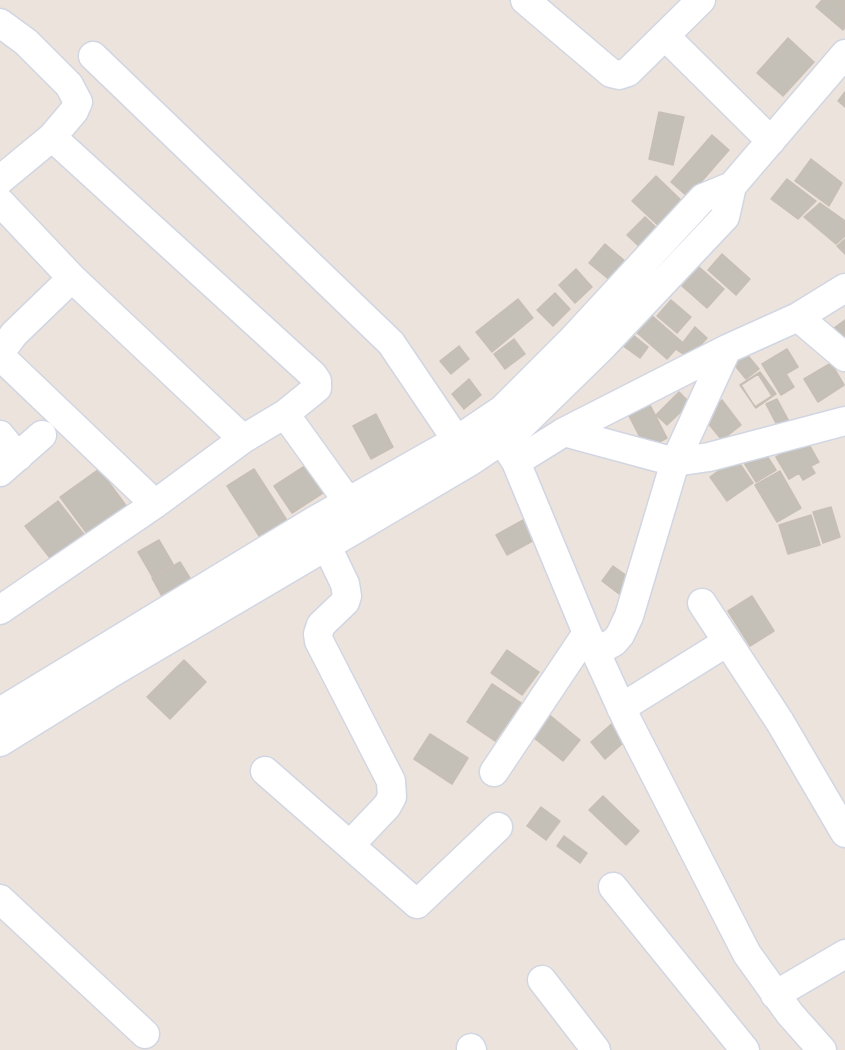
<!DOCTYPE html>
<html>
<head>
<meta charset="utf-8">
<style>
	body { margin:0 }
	canvas { display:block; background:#ece3dc }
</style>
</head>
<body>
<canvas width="845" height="1050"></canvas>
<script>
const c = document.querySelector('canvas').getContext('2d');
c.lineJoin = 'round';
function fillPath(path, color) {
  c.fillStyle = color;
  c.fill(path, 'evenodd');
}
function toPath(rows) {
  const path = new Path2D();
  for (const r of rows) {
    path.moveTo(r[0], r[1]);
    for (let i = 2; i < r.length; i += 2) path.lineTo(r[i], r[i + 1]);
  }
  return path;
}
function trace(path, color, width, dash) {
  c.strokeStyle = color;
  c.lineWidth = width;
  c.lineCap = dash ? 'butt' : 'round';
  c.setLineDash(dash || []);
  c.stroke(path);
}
const building = toPath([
	[822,0,845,0,845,27,843,30,816,7,822,0],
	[788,38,814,62,783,96,757,73,788,38],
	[845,92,845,107,838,101,845,92],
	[659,112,684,117,673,165,649,159,659,112],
	[712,135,729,150,688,197,671,182,712,135],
	[811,159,842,183,829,206,795,181,811,159],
	[656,176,684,203,661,228,632,201,656,176],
	[787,179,816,201,798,219,771,199,787,179],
	[820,203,845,221,845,236,836,244,804,217,820,203],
	[645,217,662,233,645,252,627,235,645,217],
	[845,239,845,254,837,246,845,239],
	[605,244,626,262,611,281,589,263,605,244],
	[722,254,750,279,736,295,708,270,722,254],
	[699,267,724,289,707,308,682,286,699,267],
	[576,269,592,287,575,303,559,285,576,269],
	[555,293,570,309,553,326,537,310,555,293],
	[518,299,533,318,492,352,476,332,518,299],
	[671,300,691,317,677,333,657,316,671,300],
	[650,314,682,342,667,359,635,331,650,314],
	[845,320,845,344,834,328,845,320],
	[695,327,707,338,689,358,677,350,695,327],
	[628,331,648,347,640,358,619,343,628,331],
	[514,339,525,354,505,369,494,354,514,339],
	[459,346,469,359,451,374,440,361,459,346],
	[787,349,798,367,786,374,794,387,781,395,762,364,787,349],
	[745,352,759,369,746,379,732,362,745,352],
	[831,363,844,385,818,402,804,379,831,363],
	[760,372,776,394,756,408,740,385,760,372],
	[758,374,772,396,755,407,741,385,758,374],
	[469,379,481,395,464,409,452,394,469,379],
	[679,392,690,403,667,425,656,415,679,392],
	[777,399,792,427,781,433,766,404,777,399],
	[722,400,741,425,722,440,702,416,722,400],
	[649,403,667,438,646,449,628,414,649,403],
	[376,414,393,447,371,459,353,426,376,414],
	[806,439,819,462,811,466,815,473,803,480,799,473,789,479,776,457,806,439],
	[762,448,776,470,756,482,743,461,762,448],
	[736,458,753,483,727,501,710,477,736,458],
	[311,462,329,489,292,513,274,486,311,462],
	[99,469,130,511,91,539,60,497,99,469],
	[254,469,290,525,263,542,227,486,254,469],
	[780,471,801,508,777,522,755,485,780,471],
	[58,501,90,542,57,567,25,526,58,501],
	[831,507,840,537,823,543,813,512,831,507],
	[811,515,820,545,788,554,779,525,811,515],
	[525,519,536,539,507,555,496,535,525,519],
	[159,540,173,564,152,576,138,552,159,540],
	[180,562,193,583,164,600,152,578,180,562],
	[613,566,634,581,623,597,602,581,613,566],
	[752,596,774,631,750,646,728,611,752,596],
	[507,650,539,672,522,695,491,673,507,650],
	[184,660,206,682,170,719,147,697,184,660],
	[492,684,521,703,495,741,467,722,492,684],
	[547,713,580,740,563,761,529,734,547,713],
	[616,720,631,736,605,759,591,742,616,720],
	[430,734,468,758,452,784,414,759,430,734],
	[603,796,639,831,626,845,589,810,603,796],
	[541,807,560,821,546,840,527,826,541,807],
	[564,836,587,853,580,863,557,846,564,836]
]);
const minor = toPath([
	[525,0,611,73,619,75,628,72,701,0],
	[0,23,26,42,69,85,78,102,74,111,52,137,0,180],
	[665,36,771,141],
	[93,56,391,343,466,454],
	[0,202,72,278],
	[798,317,845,357],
	[0,353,14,334,72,278,243,439],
	[0,356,155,504],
	[285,414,359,517],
	[491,423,516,462,587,633,626,718,747,954,790,1014,822,1050],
	[564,432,675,462,709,457,845,421],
	[0,435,18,457],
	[516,462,564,432,727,349,798,317,845,288],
	[0,472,42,435],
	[319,530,345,584,347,596,345,602,321,625,318,634,319,641,391,781,392,797,387,806,350,845],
	[702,603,780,722,845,833],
	[0,610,155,504,243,439,285,414,317,388,317,381,313,375,52,137],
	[596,652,614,642,620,635,629,616,675,462,727,349],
	[621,708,727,642],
	[0,712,314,521,457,440,503,409,571,341,703,198,732,186,845,54],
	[0,742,108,675,471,461,517,430,602,347,725,217,732,186],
	[265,771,417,904,498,827],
	[494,772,587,633],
	[613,887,745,1050],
	[0,899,145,1034],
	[542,980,596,1050],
	[775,995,845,954],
	[471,1048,472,1050]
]);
fillPath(building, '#c4bfb7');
trace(building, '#c7bfb6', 1.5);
trace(minor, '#d1d6e3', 31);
trace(minor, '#fff', 28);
</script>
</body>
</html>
